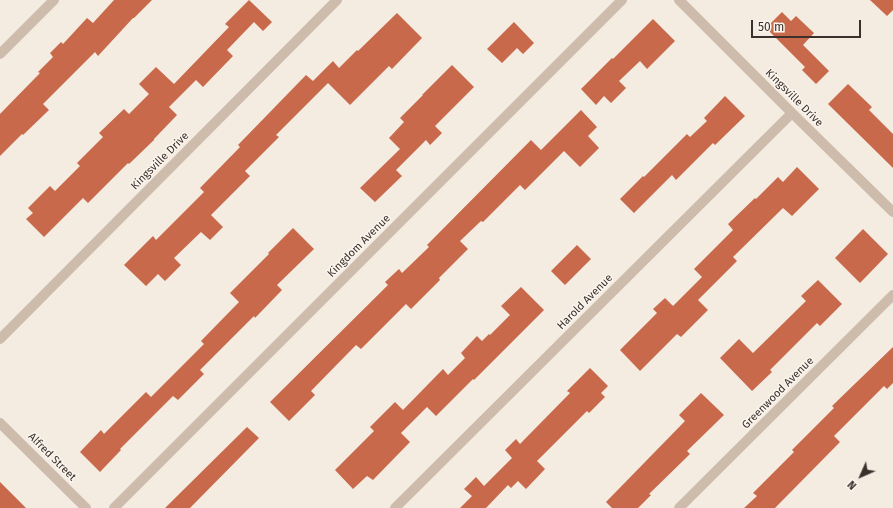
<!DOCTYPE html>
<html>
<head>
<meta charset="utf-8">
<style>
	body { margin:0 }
	#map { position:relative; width:893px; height:508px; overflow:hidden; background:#f4ebe1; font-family:"Fira Sans",sans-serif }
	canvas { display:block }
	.north { position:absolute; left:841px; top:456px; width:40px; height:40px; -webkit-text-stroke:3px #fbf5ee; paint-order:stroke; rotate:225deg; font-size:11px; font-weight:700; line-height:16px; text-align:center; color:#3b302b }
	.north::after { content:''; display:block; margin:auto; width:14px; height:18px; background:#3b302b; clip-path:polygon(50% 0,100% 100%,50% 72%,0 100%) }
	.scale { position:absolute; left:751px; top:20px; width:110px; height:18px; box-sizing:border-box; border:2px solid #3b302b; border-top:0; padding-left:5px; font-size:12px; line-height:14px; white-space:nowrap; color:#3b302b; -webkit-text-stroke:3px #fbf5ee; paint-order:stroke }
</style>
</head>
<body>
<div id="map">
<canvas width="893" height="508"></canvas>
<div class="north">N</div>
<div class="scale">50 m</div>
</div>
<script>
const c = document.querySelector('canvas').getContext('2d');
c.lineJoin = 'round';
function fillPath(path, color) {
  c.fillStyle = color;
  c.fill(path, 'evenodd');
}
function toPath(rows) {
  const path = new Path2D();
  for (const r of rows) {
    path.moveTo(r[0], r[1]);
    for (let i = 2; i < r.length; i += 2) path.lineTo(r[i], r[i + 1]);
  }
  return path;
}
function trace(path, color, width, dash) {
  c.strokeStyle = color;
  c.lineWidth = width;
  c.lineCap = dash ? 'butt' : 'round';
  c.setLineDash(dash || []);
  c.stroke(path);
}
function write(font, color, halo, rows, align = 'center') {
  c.font = font + ' "Fira Sans",sans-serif';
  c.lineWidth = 3;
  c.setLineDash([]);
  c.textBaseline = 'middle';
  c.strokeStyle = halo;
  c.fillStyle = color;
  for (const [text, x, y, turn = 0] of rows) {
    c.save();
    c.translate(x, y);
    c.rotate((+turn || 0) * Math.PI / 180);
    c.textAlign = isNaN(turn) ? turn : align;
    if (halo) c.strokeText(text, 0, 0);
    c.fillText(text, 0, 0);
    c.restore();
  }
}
const building = toPath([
	[114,0,152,0,134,18,133,18,98,56,95,52,43,104,49,110,23,135,22,134,0,156,0,114,40,73,38,72,53,57,50,53,61,42,63,44,87,18,93,23],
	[249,0,272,22,263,31,254,22,227,50,233,56,203,87,196,80,169,107,177,115,154,139,154,140,129,164,128,163,88,203,83,198,44,237,26,219,33,213,28,208,50,186,55,191,80,166,77,163,103,137,99,133,124,109,129,114,149,94,139,84,156,67,174,84,229,27,225,24],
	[870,0,893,0,893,10,887,16],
	[782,12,791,21,796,16,814,33,803,45,829,71,816,84,802,70,805,67,766,28],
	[397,13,422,38,392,69,389,66,350,105,328,83,276,135,279,137,245,171,250,176,211,215,223,227,210,240,201,232,174,258,181,265,165,281,158,274,146,286,124,265,153,236,156,240,204,192,200,188,240,147,238,145,306,75,313,81,333,61,339,68,357,50,358,51],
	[653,19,675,41,647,69,640,61,619,81,626,88,611,103,604,96,596,105,581,89,612,58,613,59],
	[514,22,534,43,523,54,517,48,502,63,487,49],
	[452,65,474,87,435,126,442,133,430,145,426,140,396,170,402,176,375,202,360,188,400,149,389,138,404,122,400,118,423,95,422,95],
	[848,84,872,107,869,110,893,134,893,168,828,104],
	[725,96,745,116,715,145,713,143,676,180,672,175,634,213,620,199,643,176,644,177,687,134,690,137,707,121,704,118],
	[581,110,597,127,588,136,599,148,580,167,564,151,525,190,520,185,483,222,481,221,460,241,468,249,439,278,440,280,411,309,406,304,361,349,356,345,311,391,315,395,289,421,270,402,388,285,385,282,399,269,402,273,429,247,427,245,531,140,541,150],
	[797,167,819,189,792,216,783,208,733,257,737,261,698,300,708,310,681,337,677,334,640,371,620,350,657,313,653,309,665,298,673,306,702,277,694,269,733,230,728,224,755,198,756,199,778,177,783,182],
	[293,228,314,249,277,285,282,290,255,318,254,316,200,370,204,374,178,400,173,396,120,449,121,450,100,472,80,452,101,430,104,434,146,392,151,397,204,344,201,341,239,302,230,293,269,254,268,253],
	[863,229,888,254,860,283,835,258],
	[577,245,591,259,565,285,551,271],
	[818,280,842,304,820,326,817,323,770,370,772,372,752,391,720,358,739,339,753,353,806,301,801,296],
	[521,287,544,310,474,380,473,379,436,416,427,407,401,433,410,442,373,480,367,476,353,489,335,470,374,431,370,427,395,402,403,410,443,369,448,375,465,358,461,353,477,336,482,341,489,334,490,335,510,315,501,306],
	[893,347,893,383,887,389,884,386,834,436,840,442,775,508,744,508,757,496,753,493,794,452,792,450,834,408,832,406],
	[590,368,608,386,601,393,605,397,589,413,587,411,537,461,545,469,526,489,518,481,511,488,508,485,486,508,460,508,472,496,464,489,476,477,484,486,512,458,505,450,516,439,520,444,570,393,567,391],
	[701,393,724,415,687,451,690,454,649,494,651,495,638,508,612,508,606,502,685,421,679,415],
	[247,427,259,438,190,508,165,508],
	[0,482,26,508,0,508]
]);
const street = toPath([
	[679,0,792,113,893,212],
	[0,54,54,0],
	[0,339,337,0],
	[0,423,86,508],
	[114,508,622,0],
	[395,508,792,113],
	[679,508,893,295]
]);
const streetNames = [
	["Kingsville Drive",794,98,45],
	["Kingsville Drive",160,161,-45],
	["Kingdom Avenue",359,246,-45],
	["Harold Avenue",585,302,-45],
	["Greenwood Avenue",778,393,-45],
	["Alfred Street",52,457,45]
];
fillPath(building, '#c8694b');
trace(street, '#cdbbac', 10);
write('11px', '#3b302b', '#fbf5ee', streetNames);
</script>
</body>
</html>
